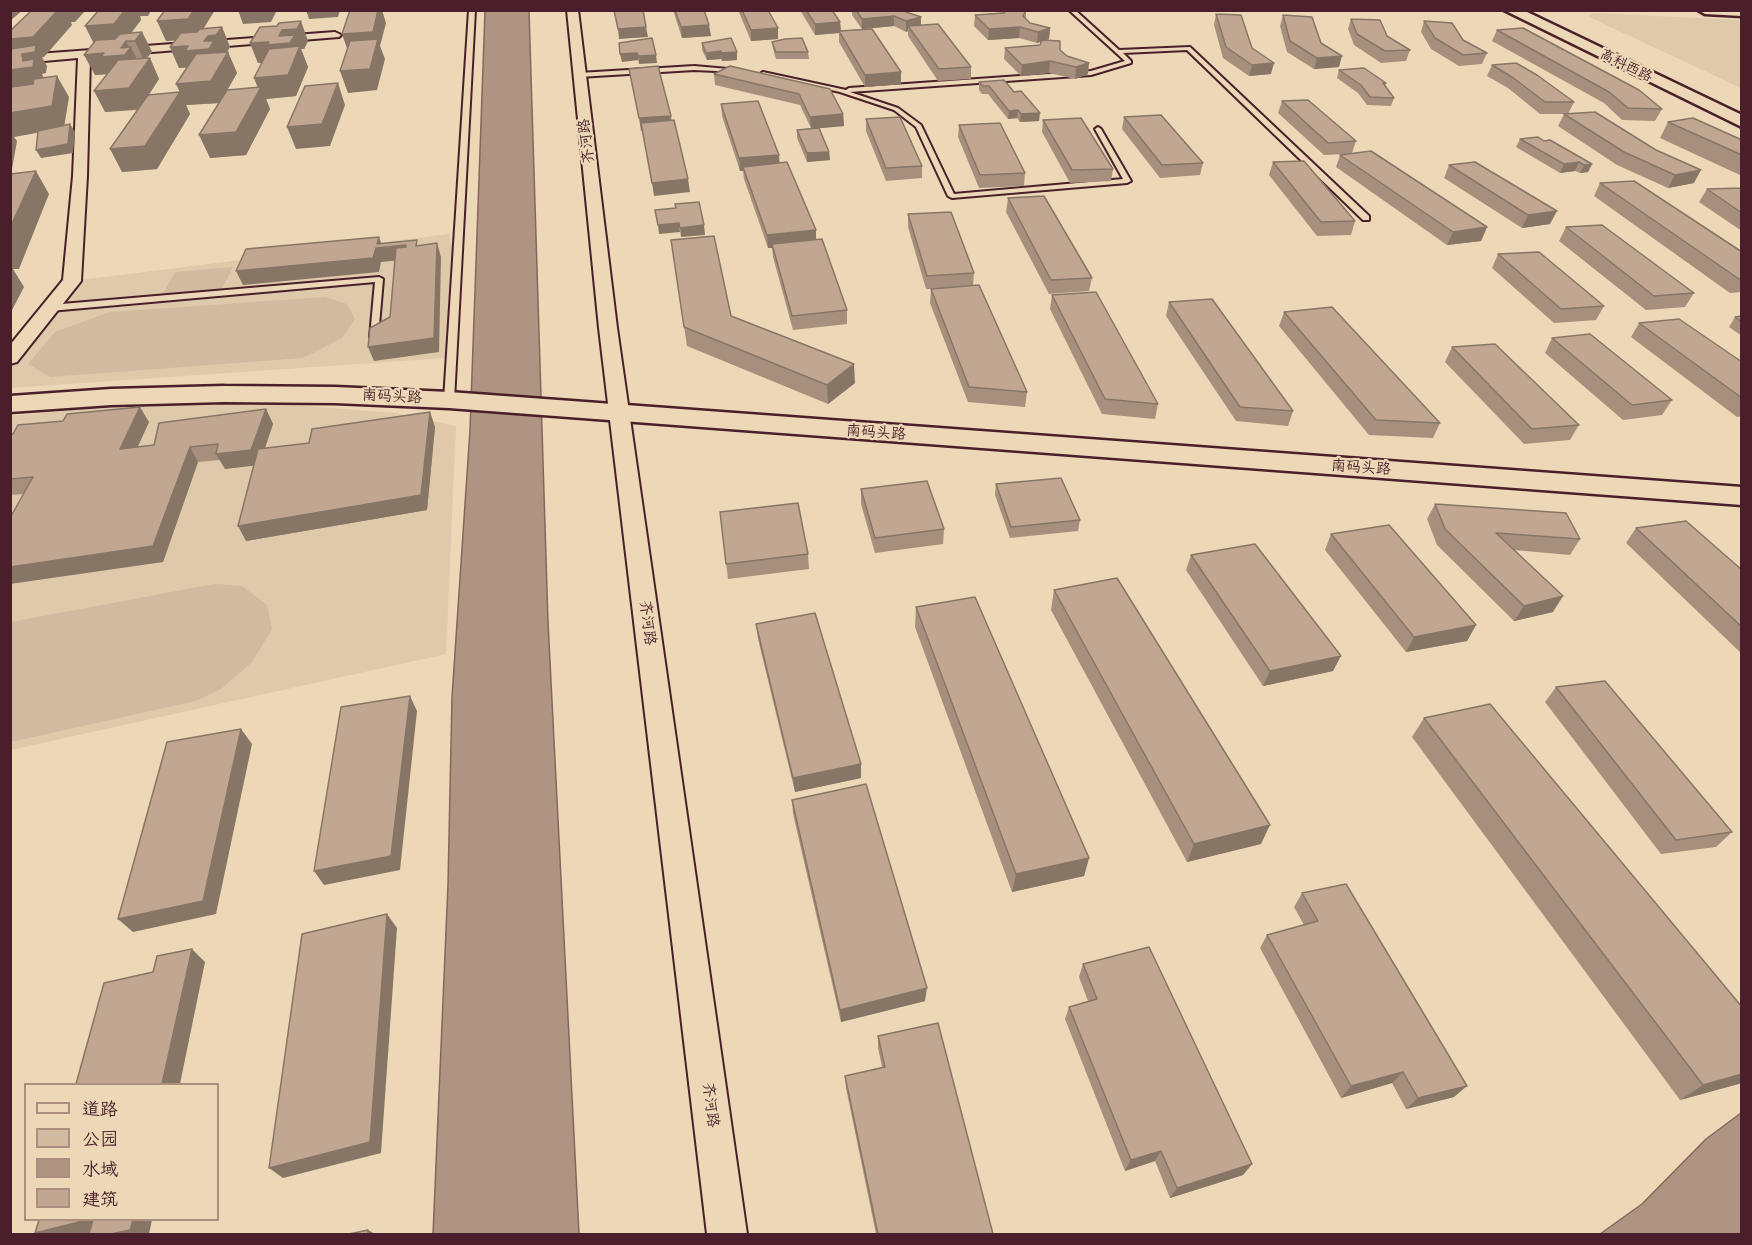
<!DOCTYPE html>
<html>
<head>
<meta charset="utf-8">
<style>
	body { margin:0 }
	#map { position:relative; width:1752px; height:1245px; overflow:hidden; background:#ecd8b6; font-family:"Balsamiq Sans","LXGW WenKai TC",sans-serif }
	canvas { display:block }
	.frame { position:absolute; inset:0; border:12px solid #4a1f2b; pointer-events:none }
	.legend { position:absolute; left:24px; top:1083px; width:195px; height:138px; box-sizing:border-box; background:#ecd8b6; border:2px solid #ab8e7e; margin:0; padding:8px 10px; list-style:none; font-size:18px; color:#4a1f2b }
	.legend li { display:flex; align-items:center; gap:12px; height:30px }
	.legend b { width:30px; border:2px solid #ab8e7e }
</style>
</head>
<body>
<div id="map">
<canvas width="1752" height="1245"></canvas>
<div class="frame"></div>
<ul class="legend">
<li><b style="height:8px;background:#ecd8b6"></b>道路</li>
<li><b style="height:16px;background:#d1baa0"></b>公园</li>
<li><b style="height:16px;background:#b09482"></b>水域</li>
<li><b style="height:16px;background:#c1a791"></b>建筑</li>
</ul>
</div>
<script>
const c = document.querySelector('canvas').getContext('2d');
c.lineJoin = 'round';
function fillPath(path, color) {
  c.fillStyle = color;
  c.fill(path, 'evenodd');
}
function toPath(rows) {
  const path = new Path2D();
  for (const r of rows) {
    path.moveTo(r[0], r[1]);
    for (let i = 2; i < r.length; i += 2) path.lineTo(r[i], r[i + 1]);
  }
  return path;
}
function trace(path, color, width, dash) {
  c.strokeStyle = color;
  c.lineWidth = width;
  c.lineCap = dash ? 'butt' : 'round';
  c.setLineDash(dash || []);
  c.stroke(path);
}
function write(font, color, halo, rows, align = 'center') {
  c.font = font + ' "Balsamiq Sans","LXGW WenKai TC",sans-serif';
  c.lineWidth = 4.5;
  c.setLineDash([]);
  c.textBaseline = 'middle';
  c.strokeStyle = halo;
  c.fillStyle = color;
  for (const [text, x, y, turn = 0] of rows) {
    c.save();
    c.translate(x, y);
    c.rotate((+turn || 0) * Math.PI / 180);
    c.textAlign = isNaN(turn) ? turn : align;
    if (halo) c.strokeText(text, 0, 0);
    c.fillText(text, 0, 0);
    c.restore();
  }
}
const built = toPath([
	[1594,13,1741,20,1741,88,1589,17,1588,15],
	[449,234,453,251,445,358,11,388,11,358,72,281],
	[282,404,396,413,456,426,446,654,11,750,10,416,113,406]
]);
const green = toPath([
	[233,267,222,289,163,294,175,272],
	[325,297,347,304,355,319,342,338,303,358,50,377,28,364,55,332,110,312],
	[214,584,242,586,267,605,272,629,252,662,221,689,195,701,11,742,11,622]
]);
const water = toPath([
	[485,11,529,11,548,622,579,1234,433,1234,448,884,452,697,470,430,485,11],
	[1741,1113,1741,1234,1600,1234,1642,1204,1706,1139,1741,1113]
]);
const lane = toPath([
	[469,10,475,10,454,400,449,403,444,400,469,10],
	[1069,10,1075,10,1119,50,1190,47,1369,216,1369,220,1363,220,1187,50,1123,53,1131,61,1131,63,1091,75,850,92,898,108,921,125,954,194,1123,179,1095,129,1098,127,1101,129,1131,181,1127,183,952,198,948,196,916,127,894,110,840,92,760,74,763,72,846,90,849,88,1091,71,1125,61,1069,10],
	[694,66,740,70,737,72,694,70,579,77,576,75,579,73,694,66],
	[379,277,383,279,378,337,374,340,370,337,375,282,50,311,46,308,50,305,379,277]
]);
const street = toPath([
	[567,10,578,10,617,328,747,1234,707,1234,599,328,567,10],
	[335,32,341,35,339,37,90,57,87,176,81,281,17,362,10,364,10,345,63,280,73,176,78,58,10,64,10,56,335,32]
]);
const secondary = toPath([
	[1698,10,1742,10,1742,16,1705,14,1698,10],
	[224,386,335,387,449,392,1742,487,1742,505,449,408,335,403,224,402,111,405,10,412,10,396,111,389,224,386]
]);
const primary = toPath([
	[1504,10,1523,10,1742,115,1742,127,1504,10]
]);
const wall = toPath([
	[99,10,151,10,148,16,140,16,141,20,131,33,142,32,152,52,147,58,150,58,159,79,149,95,180,92,176,84,187,67,179,68,170,47,176,40,166,41,165,10,215,10,203,28,222,27,230,47,227,52,228,52,237,73,224,95,258,88,254,78,262,63,258,63,250,43,308,41,304,49,301,49,308,67,296,96,266,99,270,109,246,155,210,158,219,103,186,105,190,114,157,169,122,172,138,110,105,112,107,74,95,75,94,43],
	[673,10,704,10,711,36,682,38],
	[738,10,768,10,778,39,751,41],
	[800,10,832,10,840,22,841,31,862,29,852,15,852,10,904,10,906,12,921,17,921,25,971,67,971,79,938,81,908,36,908,31,906,32,894,26,865,29,901,72,901,84,865,87,839,42,839,33,815,35],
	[1026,10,1026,19,1030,23,1050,28,1049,39,1047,40,1088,74,1075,79,1049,73,1021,76,1004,59,1005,48,1040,45,1041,42,1037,43,1019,38,988,40,974,26,975,15],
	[1216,14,1252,48,1271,74,1249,76,1223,58,1214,25],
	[1283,15,1321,43,1339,67,1314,69,1287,52,1280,26],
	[1351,19,1387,36,1410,50,1406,61,1381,63,1354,45,1348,29],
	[1424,21,1463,40,1487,53,1482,64,1459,66,1431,49,1421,32],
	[1497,30,1662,109,1655,121,1622,120,1604,103,1492,41],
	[772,42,808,52,809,59,776,59,773,49],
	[702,43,737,60,722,61,721,59,707,60,702,50],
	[1492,65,1574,102,1568,114,1694,183,1668,188,1617,165,1558,126,1564,114,1540,114,1508,88,1487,76],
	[1339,70,1386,83,1385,86,1394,98,1391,106,1367,105,1358,93,1337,78],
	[714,74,830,89,843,114,844,126,819,128,829,152,830,160,807,162,797,138,797,130,811,128,800,105,715,85],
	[979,82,1014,92,1039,121,1020,122,1017,118,1008,119,988,94,982,94,979,90],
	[1282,101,1356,141,1352,153,1487,227,1481,241,1447,245,1336,167,1340,155,1345,154,1324,155,1278,113],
	[721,104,780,163,816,240,847,310,847,324,793,330,773,257,772,248,768,248,744,179,743,171,740,171,722,116],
	[1124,117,1203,163,1200,175,1160,178,1122,129],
	[866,119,922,166,922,178,886,181,866,131],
	[1043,120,1113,169,1111,181,1070,183,1042,132],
	[1668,122,1742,140,1742,176,1660,138],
	[959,125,1025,173,1024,186,979,188,958,137],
	[1520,139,1592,164,1588,172,1580,173,1575,171,1560,173,1516,147],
	[1273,162,1355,221,1351,235,1317,236,1269,175],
	[1449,165,1550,224,1522,228,1444,178],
	[1600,183,1742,252,1742,292,1730,293,1594,196],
	[1707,189,1742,189,1742,231,1699,202],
	[1008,198,1092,278,1089,291,1049,294,1006,212],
	[908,214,974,273,973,286,1027,392,1025,407,968,402,930,303,931,289,926,289,908,227],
	[1566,227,1694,293,1685,307,1646,310,1559,241],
	[671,240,731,316,855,383,828,404,687,346],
	[1498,254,1604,306,1596,320,1554,323,1492,268],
	[1052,295,1158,404,1155,419,1102,414,1050,309],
	[1169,302,1293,411,1288,426,1236,421,1166,316],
	[1284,312,1440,423,1433,438,1369,435,1279,326],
	[1742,316,1742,336,1729,327,1735,317],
	[1639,323,1742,362,1742,416,1737,417,1631,337],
	[1552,338,1672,400,1662,415,1623,420,1545,353],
	[1452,347,1579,425,1570,440,1524,444,1445,362],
	[266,409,273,424,265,448,309,443,430,412,435,427,427,510,246,541,254,465,225,469,220,460,198,462,163,562,23,494,10,495,10,434,149,422,137,447,154,445],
	[996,484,1080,520,1078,531,1010,538,995,495],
	[861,489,944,529,943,544,875,553,861,504],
	[1435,504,1580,539,1570,555,1514,550,1553,612,1514,621,1437,545,1427,519],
	[720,512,808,554,809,569,728,579],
	[1636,528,1742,570,1742,654,1626,543],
	[1331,534,1476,625,1467,641,1406,652,1325,550],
	[1191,555,1333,671,1263,686,1186,570],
	[1054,590,1261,844,1187,862,1051,610],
	[916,607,1089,858,1084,876,1012,892,915,627],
	[756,624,861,764,861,778,795,792,758,639],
	[1556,687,1732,832,1716,847,1661,854,1545,702],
	[1424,718,1742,1083,1680,1100,1412,737],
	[792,800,925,1001,841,1022,793,814],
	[1302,893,1454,1097,1406,1109,1392,1083,1341,1098,1260,948,1267,935,1304,925,1294,907],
	[1083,964,1252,1164,1243,1175,1170,1198,1155,1161,1125,1171,1065,1019,1069,1007,1088,1001,1079,977],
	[878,1036,993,1234,876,1234,846,1088,845,1076,882,1067,878,1048]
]);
const shadedWall = toPath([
	[10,10,23,10,10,21],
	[42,10,86,10,75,22,71,22,72,25,44,57,42,57,47,66,46,73,42,74,45,80,45,88,10,89,10,39],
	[115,10,151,10,148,16,140,16,141,20,123,44,95,46,85,26],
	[194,10,215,10,197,39,166,41,157,21],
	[238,10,277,10,271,22,243,24],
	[306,10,340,10,338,17,309,19],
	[378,10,382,10,386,23,380,46,385,59,377,90,348,93,340,71,349,54,342,34],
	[894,16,894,26,862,29,862,19],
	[921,17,921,27,908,26,908,31,906,32,906,21],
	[301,21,308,41,304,49,301,49,308,67,296,96,266,99,270,109,246,155,210,158,199,135,259,90,254,78,274,62,258,63,250,43,269,42,279,36,282,30],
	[840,22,841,33,839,31,839,33,815,35,815,24],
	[709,25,711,36,682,38,681,27],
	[222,27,230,47,225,55,192,67,179,68,170,47,188,46,204,41,208,36],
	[646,27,648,37,619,39,618,29],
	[1020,27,1019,38,988,40,989,29],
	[778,28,778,39,751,41,751,30],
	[1050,28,1049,39,1037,43,1038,32],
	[142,32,152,52,144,61,135,41],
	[126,41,130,48,131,47,141,67,109,74,95,75,84,55,121,48],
	[721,51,721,59,707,60,706,53],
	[228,52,237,73,220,103,186,105,190,114,157,169,122,172,110,149,180,92,176,84],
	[737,52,737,60,722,61,721,53],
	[637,53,639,60,622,62,620,54],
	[656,55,657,63,639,64,638,56],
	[1342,56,1339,67,1314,69,1317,58],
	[150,58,159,79,139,109,105,112,94,91],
	[1050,61,1049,73,1021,76,1022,65],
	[1089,63,1088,74,1075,79,1076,67],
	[1274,63,1271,74,1249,76,1252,65],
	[901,72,901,84,865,87,865,75],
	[57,76,69,97,64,128,14,137,17,141,12,169,10,169,10,113],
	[338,83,345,105,330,146,296,149,287,127],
	[1018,110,1017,118,1008,119,1009,111],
	[1040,113,1039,121,1020,122,1021,114],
	[843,114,844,126,811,129,810,117],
	[671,116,672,128,641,131,639,118],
	[70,124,75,132,73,153,41,158,36,150],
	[829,152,830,160,807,162,807,153],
	[779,155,780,167,743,167,743,171,740,171,739,158],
	[1579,162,1575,171,1560,173,1564,164],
	[1592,164,1588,172,1580,173,1584,165],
	[1701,170,1694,183,1668,188,1675,175],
	[36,171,49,194,19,269,13,269,24,287,10,314,10,228],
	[688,179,690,192,654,196,652,183],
	[1557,211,1550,224,1522,228,1528,215],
	[679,223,680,232,659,234,658,225],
	[704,225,705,235,681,237,680,228],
	[1487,227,1481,241,1447,245,1453,232],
	[816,230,816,243,772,244,772,248,768,248,767,235],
	[379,237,383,248,406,245,411,259,381,262,379,272,243,285,236,271,377,244],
	[437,243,441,257,439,352,374,361,368,347,434,338],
	[854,364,855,383,828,404,827,385],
	[140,407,149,422,130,464,120,449],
	[266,409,273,424,259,465,225,469,216,454],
	[430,412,435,427,427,510,246,541,238,526],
	[190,447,198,462,163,562,10,584,10,567],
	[1563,596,1553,612,1514,621,1524,606],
	[1476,625,1467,641,1406,652,1414,637],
	[1341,656,1333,671,1263,686,1270,671],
	[410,696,417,711,400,870,324,885,314,871],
	[241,729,252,744,216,914,133,932,118,919],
	[861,764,861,778,795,792,793,778],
	[1270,825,1261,844,1187,862,1194,844],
	[1089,858,1084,876,1012,892,1016,874],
	[387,914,397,928,381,1153,283,1178,269,1168],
	[192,949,205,962,180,1084,162,1084],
	[927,988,925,1001,841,1022,840,1010],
	[1403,1072,1392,1083,1341,1098,1351,1086],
	[1742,1074,1742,1083,1680,1100,1703,1085],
	[1467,1086,1454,1097,1406,1109,1418,1098],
	[1161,1151,1155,1161,1125,1171,1131,1160],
	[1252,1164,1243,1175,1170,1198,1177,1188],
	[87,1220,97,1220,112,1227,85,1234,38,1234,35,1233],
	[133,1220,152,1220,149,1234,111,1234],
	[368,1230,375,1234,368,1234]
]);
const building = toPath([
	[32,10,58,10,33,37,10,39,10,31,32,10],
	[99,10,125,10,114,24,85,26,99,10],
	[165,10,194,10,188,19,157,21,165,10],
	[350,10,378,10,373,32,342,34,350,10],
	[614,10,643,10,646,27,618,29,614,10],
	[675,10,704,10,709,25,681,27,675,10],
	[742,10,768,10,778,28,751,30,742,10],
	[806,10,832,10,840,22,815,24,806,10],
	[856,10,904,10,906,12,921,17,906,21,894,16,862,19,856,10],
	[1006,10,1026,10,1023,16,1030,23,1050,28,1038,32,1020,27,989,29,975,15,1004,13,1006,10],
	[1216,14,1241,15,1252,48,1274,63,1252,65,1226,47,1216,14],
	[1283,15,1312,17,1321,43,1342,56,1317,58,1290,41,1283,15],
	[1351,19,1380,20,1387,36,1410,50,1385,51,1357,34,1351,19],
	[301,21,297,29,282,30,279,36,295,35,290,43,267,45,269,42,250,43,260,27,277,26,279,23,301,21],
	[1424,21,1452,23,1463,40,1487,53,1463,55,1435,38,1424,21],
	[938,24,971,67,939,69,908,26,938,24],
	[222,27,216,35,208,36,204,41,214,41,209,49,185,51,188,46,170,47,181,33,197,32,200,29,222,27],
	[1523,28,1639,90,1662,109,1628,108,1609,92,1497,30,1523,28],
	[872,29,901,72,865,75,839,31,872,29],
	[142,32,135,41,126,41,121,48,131,47,125,55,101,57,104,53,84,55,96,40,115,39,120,34,142,32],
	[652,38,656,55,638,56,637,53,620,54,619,43,652,38],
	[731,38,737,52,721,53,721,51,706,53,702,43,731,38],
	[802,38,808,52,776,52,772,42,785,39,802,38],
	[378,39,370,69,340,71,350,41,378,39],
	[1042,40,1060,41,1060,50,1067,56,1089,63,1076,67,1050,61,1022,65,1005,48,1040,45,1042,40],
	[36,45,35,52,22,54,23,61,34,59,33,67,10,70,11,49,36,45],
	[300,46,288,75,254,78,269,49,300,46],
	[228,52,211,81,176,84,196,54,228,52],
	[150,58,129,88,94,91,118,60,150,58],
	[1516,63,1537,75,1574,102,1545,102,1512,77,1492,65,1516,63],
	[658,66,671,116,639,118,629,69,658,66],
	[730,66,830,89,843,114,810,117,799,94,714,74,730,66],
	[1364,68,1386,83,1383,83,1394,98,1370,97,1361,85,1339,70,1364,68],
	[57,76,52,106,10,113,11,87,33,84,34,79,57,76],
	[1004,80,1014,92,1021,91,1040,113,1021,114,1018,110,1009,111,989,86,983,86,979,82,1004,80],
	[338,83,322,124,287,127,305,86,338,83],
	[261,87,236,132,199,135,227,90,261,87],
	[180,92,145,146,110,149,148,95,180,92],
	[1308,100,1356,141,1328,143,1282,101,1308,100],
	[758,101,779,155,739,158,721,104,758,101],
	[1595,112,1656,150,1701,170,1675,175,1624,152,1564,114,1595,112],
	[1161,115,1203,163,1162,165,1124,117,1161,115],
	[900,117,922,166,886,168,866,119,900,117],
	[1081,118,1113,169,1072,170,1043,120,1081,118],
	[1693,118,1742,140,1742,155,1668,122,1693,118],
	[674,120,688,179,652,183,641,123,674,120],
	[1000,123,1025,173,980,175,959,125,1000,123],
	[70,124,68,144,36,150,38,131,70,124],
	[819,128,829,152,807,153,797,130,819,128],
	[1538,137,1544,141,1550,140,1592,164,1584,165,1579,162,1564,164,1520,139,1538,137],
	[1371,151,1487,227,1453,232,1340,155,1371,151],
	[1304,161,1355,221,1321,222,1273,162,1304,161],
	[787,162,816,230,767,235,743,167,787,162],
	[1475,162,1557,211,1528,215,1449,165,1475,162],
	[36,171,10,228,10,174,36,171],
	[1634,181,1742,252,1742,279,1739,279,1600,183,1634,181],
	[1741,188,1742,213,1707,189,1741,188],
	[1044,196,1092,278,1051,280,1008,198,1044,196],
	[699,202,704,225,680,228,679,223,658,225,655,210,676,208,675,204,699,202],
	[951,212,974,273,927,276,908,214,951,212],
	[1602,225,1694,293,1654,296,1566,227,1602,225],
	[714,236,731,316,854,364,827,385,684,327,671,240,714,236],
	[379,237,377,244,417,240,416,246,437,243,434,338,368,347,370,328,390,317,396,248,406,247,406,245,376,248,373,258,236,271,246,249,379,237],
	[822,239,847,310,792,316,772,244,822,239],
	[1539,252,1604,306,1561,309,1498,254,1539,252],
	[979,285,1027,392,969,387,931,289,979,285],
	[1096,292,1158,404,1105,399,1052,295,1096,292],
	[1212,299,1293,411,1240,407,1169,302,1212,299],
	[1332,307,1440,423,1376,420,1284,312,1332,307],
	[1742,316,1742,322,1735,317,1742,316],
	[1679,319,1742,362,1742,398,1639,323,1679,319],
	[1590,334,1672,400,1632,405,1552,338,1590,334],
	[1495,344,1579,425,1532,429,1452,347,1495,344],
	[140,407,120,449,154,445,159,423,266,409,251,450,216,454,218,444,190,447,153,546,10,567,10,518,33,477,10,479,10,434,13,434,18,425,63,421,67,414,140,407],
	[430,412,421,495,238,526,258,449,309,443,312,429,430,412],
	[1061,478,1080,520,1011,527,996,484,1061,478],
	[927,481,944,529,875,538,861,489,927,481],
	[798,503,808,554,726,564,720,512,798,503],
	[1435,504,1566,513,1580,539,1496,533,1563,596,1524,606,1445,529,1435,504],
	[1686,521,1742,570,1742,627,1636,528,1686,521],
	[1389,525,1476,625,1414,637,1331,534,1389,525],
	[1255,544,1341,656,1270,671,1191,555,1255,544],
	[1117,578,1270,825,1194,844,1054,590,1117,578],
	[975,597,1089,858,1016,874,916,607,975,597],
	[815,613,861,764,793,778,756,624,815,613],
	[1605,681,1732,832,1676,840,1556,687,1605,681],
	[410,696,391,856,314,871,341,707,410,696],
	[1490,704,1742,1007,1742,1074,1703,1085,1424,718,1490,704],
	[241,729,203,901,118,919,167,742,241,729],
	[866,784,927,988,840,1010,792,800,866,784],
	[1346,884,1467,1086,1418,1098,1403,1072,1351,1086,1267,935,1318,921,1302,893,1346,884],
	[387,914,370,1142,269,1168,302,934,387,914],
	[1149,947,1252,1164,1177,1188,1161,1151,1131,1160,1069,1007,1097,999,1083,964,1149,947],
	[192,949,162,1084,76,1084,104,983,153,972,157,956,192,949],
	[938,1023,993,1234,878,1234,845,1076,885,1067,878,1036,938,1023],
	[39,1220,87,1220,35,1233,39,1220],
	[93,1220,133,1220,130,1230,111,1234,89,1234,93,1220],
	[368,1230,368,1234,349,1234,368,1230]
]);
const farStreetnames = [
	["高科西路",1626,66,26]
];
const streetNames = [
	["齐河路",587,141,-97],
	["南码头路",392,397,3],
	["南码头路",876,433,4],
	["南码头路",1361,468,4],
	["齐河路",647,623,83],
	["齐河路",710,1105,83]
];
fillPath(built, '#dfc9ab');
fillPath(green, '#d1baa0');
fillPath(water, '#b09482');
trace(water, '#87655f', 1.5);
trace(lane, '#4a1f2b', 4);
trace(street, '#4a1f2b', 4);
trace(secondary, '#4a1f2b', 5);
trace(primary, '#4a1f2b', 5);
fillPath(lane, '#ecd8b6');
fillPath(street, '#ecd8b6');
fillPath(secondary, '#ecd8b6');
fillPath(primary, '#ecd8b6');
fillPath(wall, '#a6907d');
fillPath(shadedWall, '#877566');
fillPath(building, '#c1a791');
trace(building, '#877566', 1.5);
write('14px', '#4a1f2b', '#ecd8b6', farStreetnames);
write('15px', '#4a1f2b', '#ecd8b6', streetNames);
</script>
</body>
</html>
